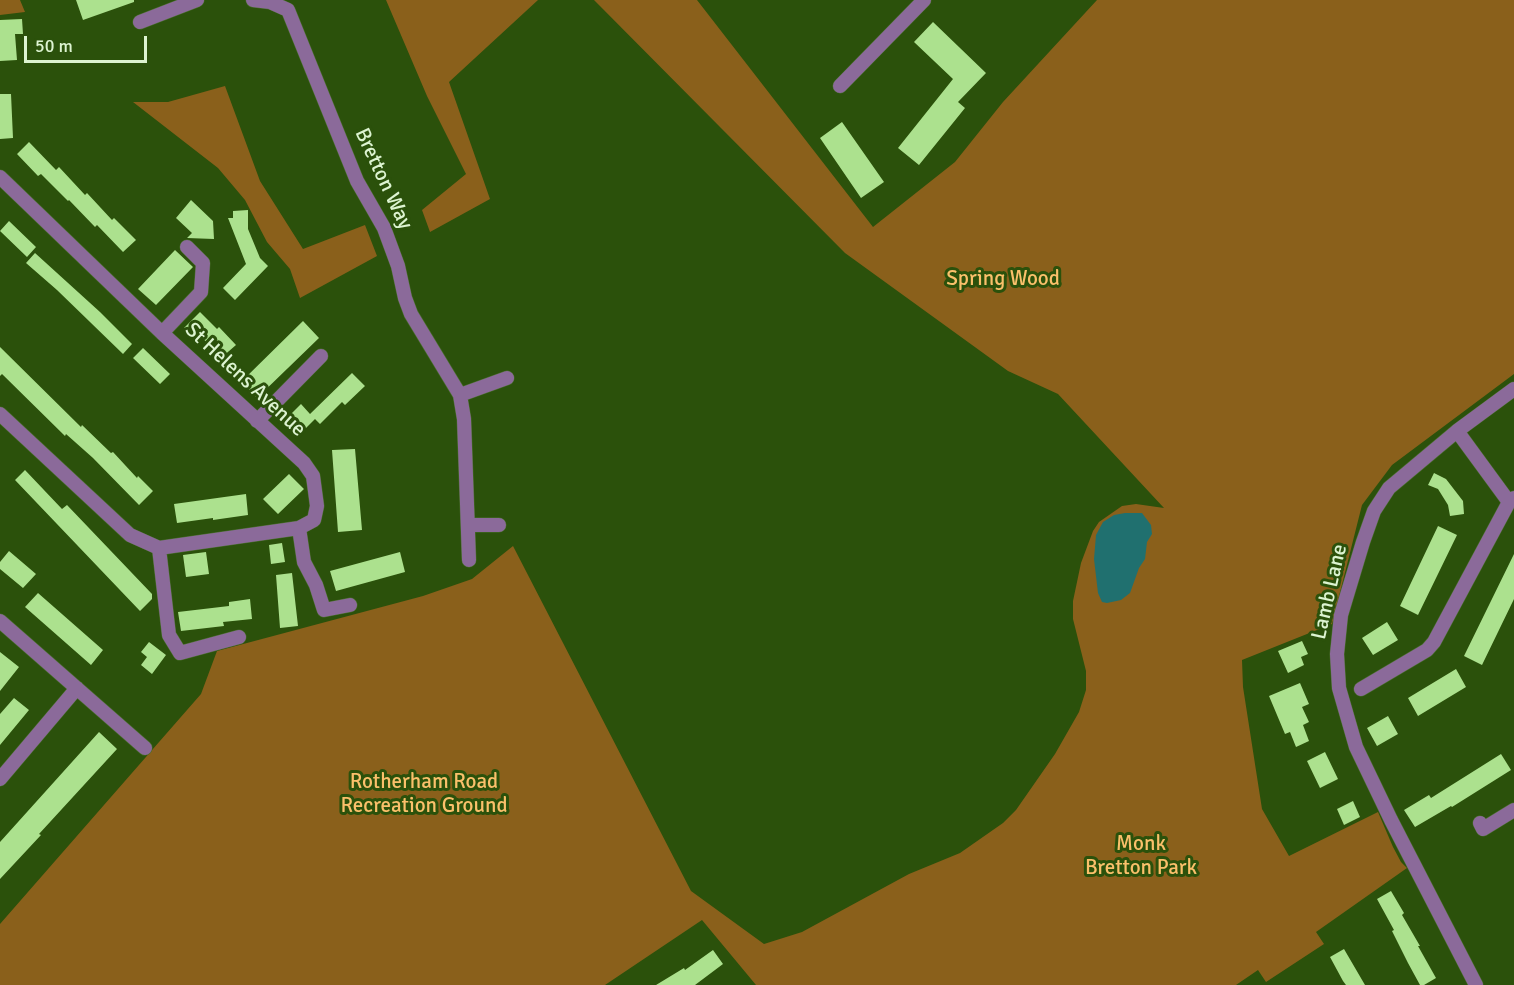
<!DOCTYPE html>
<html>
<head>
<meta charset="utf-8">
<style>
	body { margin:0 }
	#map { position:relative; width:1514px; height:985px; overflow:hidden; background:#2b510b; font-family:Signika,sans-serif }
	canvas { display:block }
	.scale { position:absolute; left:24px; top:36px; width:123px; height:27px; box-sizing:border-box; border:3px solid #ddf4d1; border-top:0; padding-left:8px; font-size:18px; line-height:21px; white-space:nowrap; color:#ddf4d1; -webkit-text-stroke:4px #2b510b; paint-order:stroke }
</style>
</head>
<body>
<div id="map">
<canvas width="1514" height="985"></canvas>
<div class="scale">50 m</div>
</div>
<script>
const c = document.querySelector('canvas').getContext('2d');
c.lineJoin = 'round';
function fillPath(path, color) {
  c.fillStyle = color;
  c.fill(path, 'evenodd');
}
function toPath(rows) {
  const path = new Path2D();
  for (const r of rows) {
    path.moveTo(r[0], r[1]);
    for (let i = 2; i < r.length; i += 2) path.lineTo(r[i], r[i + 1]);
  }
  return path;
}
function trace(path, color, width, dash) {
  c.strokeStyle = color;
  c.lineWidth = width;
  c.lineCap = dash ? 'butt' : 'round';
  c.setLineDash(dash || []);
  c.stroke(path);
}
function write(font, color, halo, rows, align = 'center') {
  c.font = font + ' Signika,sans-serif';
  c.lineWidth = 6;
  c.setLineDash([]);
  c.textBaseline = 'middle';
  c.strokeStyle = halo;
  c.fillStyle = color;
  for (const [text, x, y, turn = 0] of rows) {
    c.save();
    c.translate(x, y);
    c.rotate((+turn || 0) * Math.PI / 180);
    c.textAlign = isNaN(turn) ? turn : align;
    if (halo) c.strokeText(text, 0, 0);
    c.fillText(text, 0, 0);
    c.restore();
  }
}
const green = toPath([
	[0,0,20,0,25,12,0,15],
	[386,0,538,0,449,82,490,199,430,232,422,210,466,174,427,96],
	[594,0,697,0,873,227,955,162,1003,102,1097,0,1514,0,1514,374,1392,465,1362,505,1332,624,1242,660,1243,687,1262,809,1289,856,1378,812,1393,847,1401,862,1407,868,1316,932,1324,944,1266,982,1258,970,1236,985,756,985,702,920,605,985,0,985,0,924,201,694,217,651,423,596,472,579,513,546,691,891,764,944,802,932,909,874,960,853,1003,823,1016,810,1055,754,1079,712,1086,690,1086,671,1073,619,1073,601,1081,563,1093,531,1099,522,1122,506,1136,504,1164,508,1058,394,1008,371,845,253],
	[225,86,260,181,303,249,365,225,377,256,300,298,290,269,267,242,245,200,218,168,133,102,168,102]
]);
const water = toPath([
	[1125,513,1142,513,1151,525,1152,534,1147,542,1145,559,1139,568,1130,593,1121,600,1107,603,1102,602,1098,593,1094,559,1096,535,1103,522,1114,515]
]);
const building = toPath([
	[76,0,134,0,134,2,83,20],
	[22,19,23,34,15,34,17,60,0,61,0,20],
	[933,22,986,73,958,102,965,108,919,165,898,148,953,79,914,42],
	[0,94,11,94,13,138,0,139],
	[842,122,884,182,861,198,820,138],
	[29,142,56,170,59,167,85,195,87,193,112,220,114,218,136,240,123,252,97,225,95,227,69,200,68,201,41,174,38,176,17,154],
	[191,200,213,221,214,239,187,238,192,233,176,218],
	[248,210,248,229,260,258,268,266,235,300,223,288,246,264,228,218,233,218,233,211],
	[9,221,36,247,27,257,0,231],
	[175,250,193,267,156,305,138,289],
	[35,253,100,312,132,344,123,354,57,290,26,263],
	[200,312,217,329,219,327,236,345,221,358,198,333,193,338,184,328],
	[303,321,319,338,257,398,241,382],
	[0,347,81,427,82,425,111,453,113,452,137,478,138,476,153,491,139,505,93,458,66,434,65,436,2,374,0,376],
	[143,348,170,374,160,384,133,358],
	[352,373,365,386,345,405,342,402,320,424,315,419,296,438,282,423,301,404,310,414],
	[355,449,362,530,338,532,332,450],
	[25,470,62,509,67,505,152,594,152,599,140,611,15,480],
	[1434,473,1446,479,1463,501,1464,514,1450,516,1448,505,1438,489,1428,485],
	[289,474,304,489,278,514,263,499],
	[246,494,248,515,213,520,213,518,177,523,174,504],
	[1438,526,1457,535,1418,615,1400,606],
	[282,543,285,562,271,564,269,545],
	[9,551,36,574,23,588,0,569,0,562],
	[206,552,209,574,186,577,183,555],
	[400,552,405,572,336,591,330,571],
	[1514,554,1514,599,1482,665,1464,656],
	[292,573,298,626,280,628,276,575],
	[38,593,103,650,91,665,25,607],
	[250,599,252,619,223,622,224,626,181,631,178,612,229,606,229,602],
	[1387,622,1398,640,1373,655,1362,638],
	[1302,641,1308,654,1301,657,1304,665,1288,673,1278,651],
	[149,642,166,655,152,674,141,665,147,657,141,652],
	[0,652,19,667,0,691],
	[1456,669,1466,687,1418,716,1408,698],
	[1300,683,1309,704,1302,707,1309,722,1303,725,1309,741,1296,747,1290,732,1285,734,1269,696],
	[14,698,29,710,0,745,0,714],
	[1388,716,1398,734,1377,746,1367,728],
	[99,732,117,749,39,834,41,835,0,879,0,842],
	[1325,752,1338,779,1320,788,1307,761],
	[1501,754,1511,770,1452,807,1451,806,1415,827,1404,810,1429,795,1431,798],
	[1353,801,1360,817,1344,825,1337,809],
	[1391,891,1404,913,1402,915,1420,946,1418,946,1436,978,1424,985,1420,985,1408,963,1392,931,1394,930,1377,899],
	[1344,949,1365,985,1346,985,1343,981,1330,957],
	[713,950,723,964,695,985,656,985,684,968,685,970]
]);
const minor = toPath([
	[253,0,270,2,288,10,357,181,384,228,398,266,405,298,411,314,460,395,464,419,469,560],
	[140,22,197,0],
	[840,86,924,0],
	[0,177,162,333,304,463,313,476,317,506,314,520,299,528,159,548,130,535,0,414],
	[162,333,201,292,203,263,187,247],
	[460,395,507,378],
	[257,421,321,356],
	[1457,431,1509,502],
	[468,525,499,525],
	[299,528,304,562,316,585,324,610,350,605],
	[159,548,169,635,180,653,239,637],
	[0,621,145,748],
	[1361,689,1427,650,1434,642,1509,502,1514,498],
	[0,779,77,688],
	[1480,823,1483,829,1514,810],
	[1476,985,1391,820,1356,747,1339,688,1337,654,1341,615,1363,542,1374,511,1389,488,1457,431,1514,389]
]);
const streetNames = [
	["Bretton Way",383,179,65],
	["St Helens Avenue",245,380,43],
	["Lamb Lane",1330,592,-77]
];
const parkNames = [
	["Spring Wood",1003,279],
	["Rotherham Road",424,782],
	["Recreation Ground",424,806],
	["Monk",1141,844],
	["Bretton Park",1141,868]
];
fillPath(green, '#8a601b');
fillPath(water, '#20706f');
fillPath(building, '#ace18e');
trace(minor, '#4b6e2f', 15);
trace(minor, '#8b6a9a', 14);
write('21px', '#ddf4d1', '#2b510b', streetNames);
write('21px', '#fbc06b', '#2b510b', parkNames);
</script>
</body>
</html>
